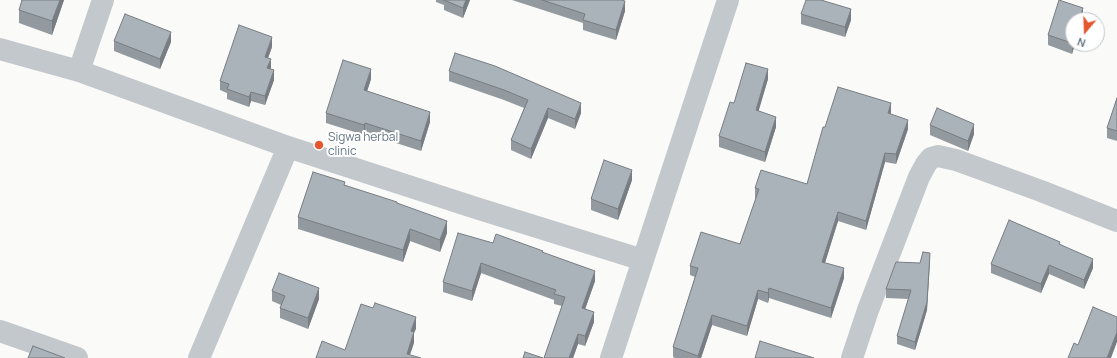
<!DOCTYPE html>
<html>
<head>
<meta charset="utf-8">
<style>
	body { margin:0 }
	#map { position:relative; width:1117px; height:358px; overflow:hidden; background:#fafaf8; font-family:Manrope,sans-serif }
	canvas { display:block }
	.north { position:absolute; left:1065px; top:12px; width:40px; height:40px; box-sizing:border-box; background:#fff; border:1px solid #c1c8cd; border-radius:50%; rotate:199deg; font-size:11px; font-weight:700; line-height:16px; text-align:center; color:#657683 }
	.north::after { content:''; display:block; margin:auto; width:14px; height:18px; background:#e4572e; clip-path:polygon(50% 0,100% 100%,50% 72%,0 100%) }
</style>
</head>
<body>
<div id="map">
<canvas width="1117" height="358"></canvas>
<div class="north">N</div>
</div>
<script>
const c = document.querySelector('canvas').getContext('2d');
c.lineJoin = 'round';
function toPath(rows) {
  const path = new Path2D();
  for (const r of rows) {
    path.moveTo(r[0], r[1]);
    for (let i = 2; i < r.length; i += 2) path.lineTo(r[i], r[i + 1]);
  }
  return path;
}
function trace(path, color, width, dash) {
  c.strokeStyle = color;
  c.lineWidth = width;
  c.lineCap = dash ? 'butt' : 'round';
  c.setLineDash(dash || []);
  c.stroke(path);
}
function fillPath(path, color) {
  c.fillStyle = color;
  c.fill(path, 'evenodd');
}
function write(font, color, halo, rows, align = 'center') {
  c.font = font + ' Manrope,sans-serif';
  c.lineWidth = 4;
  c.setLineDash([]);
  c.textBaseline = 'middle';
  c.strokeStyle = halo;
  c.fillStyle = color;
  for (const [text, x, y, turn = 0] of rows) {
    c.save();
    c.translate(x, y);
    c.rotate((+turn || 0) * Math.PI / 180);
    c.textAlign = isNaN(turn) ? turn : align;
    if (halo) c.strokeText(text, 0, 0);
    c.fillText(text, 0, 0);
    c.restore();
  }
}
const street = toPath([
	[0,49,79,71,288,147,476,208,643,260],
	[79,71,103,0],
	[0,331,77,358],
	[199,358,288,147],
	[611,358,728,0],
	[852,358,868,310,919,177,926,164,931,158,938,156,956,160,1041,191,1117,221]
]);
const wall = toPath([
	[64,0,52,35,19,23,19,10],
	[436,0,470,0,463,18,444,10,444,5,436,2],
	[512,0,621,0,625,11,616,40,583,30,583,23],
	[801,14,851,20,845,37,801,24],
	[1083,18,1072,54,1048,45,1048,35],
	[114,41,171,42,160,69,114,51],
	[272,47,268,58,271,68,270,69,274,80,265,105,251,101,249,107,227,99,227,93,220,90,220,81],
	[449,71,581,113,575,129,548,118,531,159,511,150,511,140,524,108,504,100,449,81],
	[371,79,367,91,430,122,421,151,365,133,364,135,326,123,326,113],
	[768,79,758,111,776,127,765,162,719,147,719,136,734,103],
	[1117,98,1117,141,1107,138,1107,128],
	[891,113,891,114,908,129,896,164,885,162,866,230,838,221,825,263,844,278,831,318,769,298,768,303,758,299,747,336,712,325,701,358,675,358,673,357,673,347,695,277,690,275,690,266,740,244,756,198,755,198,755,188,807,184,825,127],
	[930,125,974,134,968,151,930,135],
	[632,180,618,220,591,210,591,199],
	[345,186,397,203,447,233,440,252,410,241,403,262,298,229,298,217],
	[493,243,543,253,595,281,585,309,594,322,585,346,578,344,573,358,544,358,562,306,554,304,554,300,481,273,472,301,443,292,443,282],
	[1060,244,1093,268,1084,289,1049,274,1041,293,991,273,991,264],
	[930,262,927,310,915,350,897,344,897,336,909,299,886,298,886,289,920,263],
	[272,291,319,299,308,329,280,318,280,308,281,305,272,301]
]);
const shadedWall = toPath([
	[60,0,64,0,52,35,52,21],
	[466,0,470,0,463,18,463,8],
	[625,1,625,11,616,40,616,30],
	[1083,8,1083,20,1079,20],
	[851,9,851,20,845,37,845,27],
	[171,32,171,42,160,69,160,59],
	[272,37,272,47,265,66,265,57],
	[1073,40,1073,44,1075,44,1072,54,1072,43],
	[271,59,271,68,267,78,267,68],
	[371,69,371,79,364,101,364,90],
	[768,69,768,79,756,120,756,110],
	[274,70,274,80,265,105,265,96],
	[251,92,251,101,249,107,249,97],
	[581,103,581,113,575,129,575,119],
	[891,103,891,113,888,123,888,113],
	[548,108,548,118,531,159,531,149],
	[430,112,430,122,421,151,421,141],
	[776,117,776,127,765,162,765,152],
	[908,120,908,129,896,164,896,154],
	[365,123,365,133,364,135,364,125],
	[974,124,974,134,968,151,968,141],
	[885,153,885,162,866,230,866,221],
	[632,170,632,180,618,220,618,209],
	[838,212,838,221,822,272,822,262],
	[447,221,447,233,440,252,440,240],
	[410,229,410,241,403,262,403,250],
	[930,253,927,310,915,350,915,342],
	[1093,259,1093,268,1084,289,1084,280],
	[481,263,481,273,472,301,472,291],
	[1049,265,1049,274,1041,293,1041,284],
	[844,268,844,278,831,318,831,308],
	[595,271,595,281,582,318,582,308],
	[319,288,319,299,308,329,308,318],
	[769,288,769,298,768,303,768,293],
	[758,290,758,299,747,336,747,326],
	[594,312,594,322,585,346,585,336],
	[712,315,712,325,701,358,698,358,698,356],
	[416,317,416,329,414,333,414,343,409,358,407,354,411,331],
	[1117,332,1117,342,1111,358,1107,358],
	[578,334,578,344,573,358,569,358]
]);
const building = toPath([
	[22,0,60,0,52,21,19,10,22,0],
	[444,0,466,0,463,8,444,0],
	[542,0,621,0,625,1,616,30,583,20,585,14,542,0],
	[806,0,821,0,851,9,845,27,801,14,806,0],
	[1059,0,1083,8,1079,20,1073,20,1073,40,1072,43,1048,35,1059,0],
	[125,14,171,32,160,59,114,41,125,14],
	[239,25,272,37,265,57,271,59,267,68,274,70,265,96,251,92,249,97,227,89,229,84,220,81,239,25],
	[455,53,495,66,581,103,575,119,548,108,531,149,511,140,528,100,504,90,449,71,455,53],
	[343,60,371,69,364,90,430,112,421,141,365,123,364,125,326,113,343,60],
	[746,63,768,69,756,110,776,117,765,152,719,136,730,102,734,103,746,63],
	[838,87,891,103,888,113,908,120,896,154,885,153,866,221,838,212,822,262,844,268,831,308,769,288,768,293,758,290,747,326,712,315,698,356,673,347,698,268,690,266,701,232,740,244,759,189,755,188,761,170,807,184,823,127,825,127,838,87],
	[1117,98,1117,131,1107,128,1117,98],
	[937,108,974,124,968,141,930,125,937,108],
	[604,160,632,170,618,209,591,199,604,160],
	[313,172,345,182,344,185,397,202,397,203,447,221,440,240,410,229,403,250,298,217,313,172],
	[1009,220,1060,242,1059,244,1093,259,1084,280,1049,265,1041,284,991,264,1009,220],
	[458,233,493,243,496,234,543,251,542,252,595,271,582,308,594,312,585,336,578,334,569,358,544,358,565,297,554,294,556,290,481,263,472,291,443,282,458,233],
	[923,252,930,253,927,302,915,342,897,336,911,290,886,289,896,262,920,263,923,252],
	[279,273,319,288,308,318,280,308,285,296,272,291,279,273],
	[375,303,416,317,411,331,414,332,407,354,421,358,316,358,322,341,345,350,361,304,373,308,375,303],
	[1093,307,1117,317,1117,332,1107,358,1068,358,1074,343,1078,345,1093,307],
	[760,341,814,358,755,358,760,341],
	[33,346,65,358,28,358,33,346],
	[525,352,543,358,523,358,525,352]
]);
const markers = [
	[319,145,5,"#e4572e"]
];
const poiNames = [
	["Sigwa herbal",328,138],
	["clinic",328,152]
];
trace(street, '#c3c8cc', 22);
fillPath(wall, '#929a9f');
fillPath(shadedWall, '#777d82');
fillPath(building, '#aab3b9');
trace(building, '#777d82', 1);
for (const [x, y, r, color] of markers) {
  const dot = new Path2D();
  dot.arc(x, y, r, 0, 2 * Math.PI);
  c.fillStyle = color;
  c.fill(dot);
  trace(dot, '#fff', 1.5);
}
write('12px', '#657683', '#fff', poiNames, 'left');
</script>
</body>
</html>
